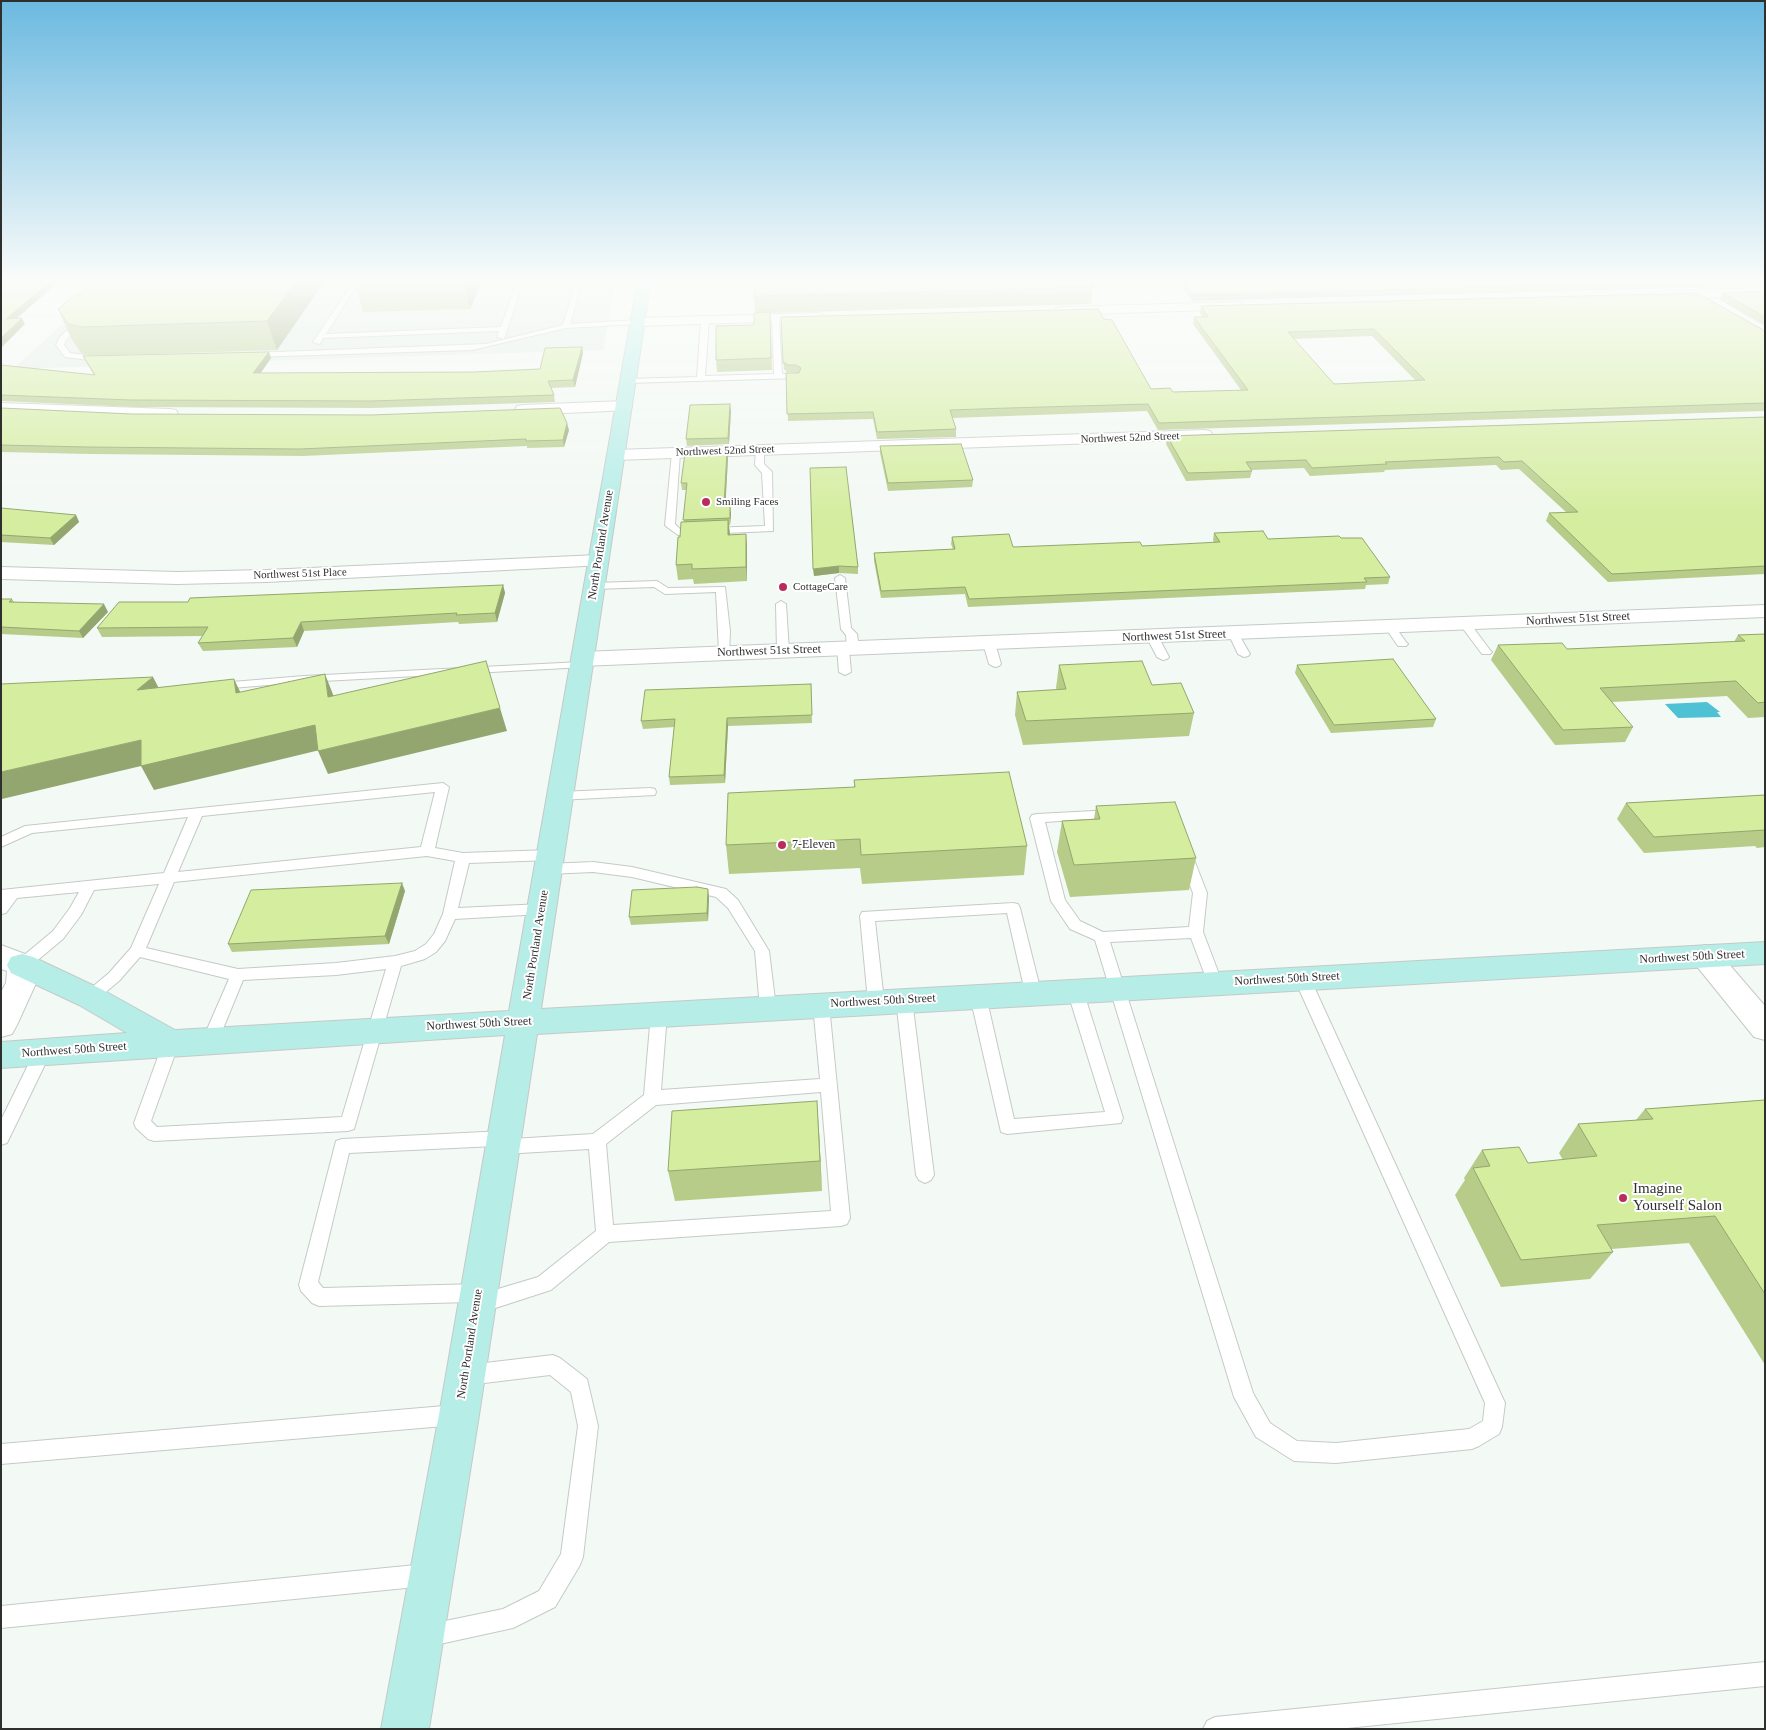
<!DOCTYPE html>
<html>
<head>
<meta charset="utf-8">
<style>
	body { margin:0 }
	#map { position:relative; width:1766px; height:1730px; overflow:hidden; background:#f3f9f4; font-family:Georgia,serif }
	canvas { display:block }
	.frame { position:absolute; inset:0; border:2px solid #2e302e; pointer-events:none }
</style>
</head>
<body>
<div id="map">
<canvas width="1766" height="1730"></canvas>
<div class="frame"></div>
</div>
<script>
const c = document.querySelector('canvas').getContext('2d');
c.lineJoin = 'round';
function fillPath(path, color) {
  c.fillStyle = color;
  c.fill(path, 'evenodd');
}
function toPath(rows) {
  const path = new Path2D();
  for (const r of rows) {
    path.moveTo(r[0], r[1]);
    for (let i = 2; i < r.length; i += 2) path.lineTo(r[i], r[i + 1]);
  }
  return path;
}
function trace(path, color, width, dash) {
  c.strokeStyle = color;
  c.lineWidth = width;
  c.lineCap = dash ? 'butt' : 'round';
  c.setLineDash(dash || []);
  c.stroke(path);
}
function write(font, color, halo, rows, align = 'center') {
  c.font = font + ' Georgia,serif';
  c.lineWidth = 4;
  c.setLineDash([]);
  c.textBaseline = 'middle';
  c.strokeStyle = halo;
  c.fillStyle = color;
  for (const [text, x, y, turn = 0] of rows) {
    c.save();
    c.translate(x, y);
    c.rotate((+turn || 0) * Math.PI / 180);
    c.textAlign = isNaN(turn) ? turn : align;
    if (halo) c.strokeText(text, 0, 0);
    c.fillText(text, 0, 0);
    c.restore();
  }
}
const built = toPath([
	[112,279,617,279,603,350,13,369]
]);
const water = toPath([
	[1707,702,1720,712,1717,712,1721,717,1678,718,1665,704]
]);
const lane = toPath([
	[518,279,524,279,504,339,497,337,499,331,323,338,320,344,313,342,350,287,355,288,326,334,501,327,518,279],
	[577,279,583,279,570,324,637,320,641,322,637,324,566,328,472,350,251,357,247,355,251,353,486,344,563,325,577,279],
	[772,317,779,319,782,374,796,374,800,376,799,378,628,383,624,381,628,379,697,377,701,321,705,319,709,321,705,376,774,374,772,317],
	[80,318,87,320,66,340,64,345,70,353,105,358,105,362,65,357,56,345,60,337,80,318],
	[760,447,764,450,764,464,772,472,773,531,678,535,667,527,665,525,672,453,676,450,680,453,675,524,680,529,765,526,762,473,755,465,756,450,760,447],
	[840,575,845,578,851,628,857,634,859,648,853,651,849,650,851,672,845,675,839,672,837,648,843,645,847,646,846,635,841,629,835,578,840,575],
	[657,581,668,588,725,587,730,631,729,655,725,656,719,653,716,592,665,594,654,587,594,589,589,586,594,583,657,581],
	[781,601,786,604,789,651,783,654,777,651,776,604,781,601],
	[1465,621,1469,622,1490,650,1492,652,1490,654,1482,654,1461,626,1460,624,1465,621],
	[1390,624,1394,625,1406,642,1408,644,1406,646,1398,646,1385,627,1390,624],
	[1233,630,1238,633,1250,654,1248,656,1244,657,1238,654,1228,633,1233,630],
	[1152,633,1158,636,1169,657,1167,659,1163,660,1157,657,1146,636,1152,633],
	[989,640,995,643,1001,664,999,666,995,667,989,664,983,643,989,640],
	[581,662,587,665,585,667,304,682,220,689,214,686,220,683,304,676,581,662],
	[443,783,449,787,435,848,463,853,550,850,555,852,557,855,555,858,550,860,469,863,458,908,542,904,547,905,549,909,547,913,542,914,455,919,445,941,436,952,425,959,401,966,354,1129,348,1131,154,1141,148,1139,136,1128,134,1123,163,1043,165,1039,171,1037,177,1039,179,1043,151,1121,157,1127,342,1117,386,969,336,975,243,980,218,1041,216,1045,210,1047,204,1045,202,1041,229,979,140,957,119,981,95,1001,90,1003,85,1001,82,997,85,993,109,973,131,948,159,884,94,890,81,915,63,939,27,969,22,971,17,969,15,965,17,961,53,931,70,908,79,892,17,898,6,913,1,914,1,890,164,873,188,817,32,833,1,847,1,837,25,826,443,783],
	[435,792,421,847,178,872,202,816,435,792],
	[427,856,455,861,443,914,434,934,426,944,415,951,395,956,336,963,238,969,146,948,174,882,427,856],
	[650,788,655,789,656,792,655,795,559,800,553,796,559,792,650,788],
	[1113,810,1118,811,1120,814,1118,817,1045,822,1065,900,1080,921,1103,932,1189,927,1193,893,1179,857,1181,854,1186,852,1191,854,1193,857,1207,893,1203,932,1222,982,1219,986,1214,988,1209,986,1191,938,1110,942,1253,1393,1270,1423,1297,1441,1336,1443,1469,1429,1483,1421,1485,1403,1294,978,1297,974,1302,972,1307,974,1310,978,1505,1403,1502,1427,1499,1434,1479,1446,1472,1449,1336,1463,1294,1461,1256,1437,1234,1397,1095,940,1070,929,1051,901,1030,818,1032,815,1037,814,1113,810],
	[593,862,632,867,726,889,738,900,769,951,776,1008,773,1012,768,1014,763,1012,760,1008,755,951,728,908,716,897,632,877,593,872,548,874,543,872,541,869,543,866,548,864,593,862],
	[1013,903,1018,904,1020,908,1041,992,1038,996,1033,998,1028,996,1025,992,1007,913,875,921,884,1001,881,1005,876,1007,871,1005,868,1001,860,916,862,912,1013,903],
	[1075,984,1080,986,1083,990,1123,1118,1121,1123,1007,1134,1001,1132,970,996,973,992,978,990,983,992,986,996,1014,1119,1105,1112,1067,990,1070,986,1075,984],
	[904,994,909,996,912,1000,934,1175,931,1180,925,1183,919,1180,916,1175,896,1000,899,996,904,994],
	[821,999,826,1001,829,1005,850,1218,847,1224,841,1226,609,1242,551,1290,480,1313,473,1310,471,1302,319,1306,312,1303,301,1291,299,1285,336,1141,342,1139,504,1131,510,1133,512,1139,593,1134,644,1095,651,1014,654,1010,659,1008,664,1010,667,1014,661,1090,820,1079,813,1005,816,1001,821,999],
	[821,1092,831,1211,613,1225,606,1144,656,1105,821,1092],
	[495,1146,497,1152,503,1154,589,1149,596,1231,538,1277,488,1292,486,1287,479,1284,323,1288,318,1282,349,1153,495,1146],
	[43,1046,49,1047,51,1052,7,1143,1,1145,1,1120,37,1047,43,1046],
	[553,1355,560,1358,587,1379,598,1426,583,1557,580,1565,555,1607,513,1628,426,1647,418,1644,415,1636,418,1628,426,1625,503,1609,539,1591,561,1554,578,1426,571,1392,550,1375,468,1385,461,1382,458,1375,461,1368,468,1365,553,1355],
	[456,1405,463,1408,466,1415,463,1422,456,1425,1,1464,1,1444,456,1405],
	[426,1564,434,1567,437,1575,434,1583,426,1586,1,1628,1,1606,426,1564],
	[1765,1662,1765,1686,1337,1729,1203,1729,1207,1721,1215,1717,1765,1662]
]);
const street = toPath([
	[1765,288,1765,296,1661,299,1654,295,1661,291,1765,288],
	[1238,302,1243,303,1245,306,1243,309,1061,315,1056,314,1054,311,1056,308,1061,307,1238,302],
	[818,313,823,314,825,317,823,320,637,326,632,325,630,322,632,319,637,318,818,313],
	[624,401,630,402,632,406,630,410,523,415,517,414,515,410,517,406,523,405,624,401],
	[1,403,170,409,176,410,178,414,176,418,170,419,1,413,1,403],
	[1204,430,1210,431,1213,435,1210,439,616,460,610,459,607,455,610,451,616,450,1204,430],
	[598,555,605,557,608,561,605,565,266,582,177,584,1,579,1,567,177,572,266,570,598,555],
	[1765,605,1765,617,582,666,574,664,571,659,574,654,582,652,1765,605],
	[1,945,33,957,37,965,36,983,17,1025,12,1034,1,1037,1,992,6,983,7,971,1,969,1,945],
	[1705,945,1715,948,1765,1006,1765,1040,1754,1037,1695,964,1690,956,1695,948,1705,945]
]);
const secondary = toPath([
	[638,279,651,279,541,1009,1765,942,1765,964,537,1034,479,1415,429,1729,381,1729,439,1415,505,1035,1,1068,1,1042,127,1033,79,1005,11,973,7,965,11,957,22,954,33,957,101,989,175,1030,509,1011,638,279]
]);
const wall = toPath([
	[326,279,277,350,118,355,271,358,260,373,474,372,540,369,582,347,583,353,575,387,551,388,554,395,555,402,373,408,134,407,1,401,1,365,94,375,83,356,93,356,81,353,71,338,58,309],
	[354,279,483,279,470,309,363,312],
	[1176,279,1765,279,1765,286,1192,301],
	[1093,287,1091,304,770,313,772,370,717,372,716,360,754,325,755,313,754,296],
	[1765,291,1765,326,1720,300,1723,293],
	[1201,306,1765,331,1765,411,1158,430,1147,411,1008,416,952,418,956,429,956,437,877,439,873,419,788,421,786,373,797,373,786,372,786,370,784,370,781,317,1104,319,1151,389,1173,392,1241,390,1193,324,1194,317,1202,317,1200,313],
	[1372,336,1416,381,1334,384,1294,339],
	[1,408,131,414,569,430,564,447,527,448,527,446,303,456,90,454,1,452],
	[731,411,729,444,687,446,686,439],
	[1765,417,1765,574,1608,582,1546,521,1549,513,1566,512,1519,469,1501,470,1496,465,1385,470,1384,472,1310,476,1304,468,1251,470,1252,471,1250,478,1186,481,1166,444,1167,436],
	[880,446,973,480,972,487,888,491,880,453],
	[727,451,728,458,725,506,731,513,730,525,729,525,730,535,746,534,747,548,747,581,694,584,693,579,678,580,676,565,680,537,684,522,687,490,682,490,681,483],
	[846,467,858,567,858,574,839,573,814,576],
	[1,508,76,515,79,522,54,545,1,542],
	[1214,533,1268,539,1341,538,1390,577,1388,584,1366,585,1365,589,968,607,965,594,881,598,874,561,874,553,953,549,951,544,952,537,1013,547,1142,546,1214,543,1213,540],
	[503,585,505,593,497,622,459,624,458,622,304,631,297,647,203,651,198,643,203,636,102,637,97,628,188,602],
	[1,599,12,599,14,602,108,612,83,638,1,634],
	[1765,634,1765,717,1748,718,1727,696,1612,702,1633,727,1625,742,1555,745,1491,660,1498,645,1567,649,1734,642,1738,635],
	[1059,665,1194,713,1189,736,1023,745,1015,715,1017,692,1057,690,1056,688],
	[1297,665,1436,719,1433,727,1331,733,1295,673],
	[811,684,812,723,728,726,725,783,670,785,669,777,674,727,643,729,641,721],
	[854,780,1027,846,1024,875,862,884,860,868,729,874,726,845,854,787],
	[1765,795,1765,847,1757,848,1755,846,1644,853,1617,819,1626,803],
	[1096,806,1196,858,1189,890,1070,897,1057,852,1062,821,1094,819],
	[405,891,389,944,232,952,228,944],
	[709,897,708,921,631,925,629,917],
	[1765,1100,1765,1365,1689,1243,1611,1249,1613,1252,1590,1279,1501,1287,1455,1195,1465,1180,1464,1178,1482,1150,1528,1163,1563,1160,1559,1153,1578,1124,1636,1120,1645,1109],
	[819,1132,822,1191,675,1201,668,1171]
]);
const shadedWall = toPath([
	[53,279,62,279,9,325,6,319],
	[298,279,326,279,277,350,267,321],
	[463,279,483,279,470,309],
	[22,318,25,324,1,348,1,338],
	[582,347,583,353,575,387,573,380],
	[269,352,271,358,256,380,253,373],
	[730,404,731,411,729,444,728,438],
	[567,423,569,430,564,447,563,440],
	[727,451,728,458,725,513,724,506],
	[730,506,731,513,730,525],
	[76,515,79,522,54,545,50,538],
	[728,520,730,535,728,535],
	[746,534,747,548,747,581,746,567],
	[839,566,839,573,814,576,813,569],
	[503,585,505,593,497,622,495,613],
	[104,604,108,612,83,638,79,631],
	[301,622,304,631,297,647,293,638],
	[325,674,334,697,328,697],
	[153,677,165,700,137,690],
	[234,679,245,702,236,693],
	[500,708,507,731,328,774,318,751],
	[727,718,728,726,725,783,724,775],
	[315,725,324,749,154,790,141,766,2,799,1,813,1,772,141,740],
	[402,883,405,891,389,944,385,936],
	[708,889,709,897,708,921,707,913],
	[817,1101,819,1132,822,1191,820,1161]
]);
const building = toPath([
	[1,279,53,279,6,319,22,318,1,338,1,279],
	[97,279,298,279,267,321,81,327,68,324,58,309,75,295,80,294,97,279],
	[755,279,1088,279,1093,287,754,296,755,279],
	[1182,279,1765,279,1765,280,1193,295,1182,279],
	[1765,291,1765,317,1723,293,1765,291],
	[1697,293,1765,331,1765,403,1159,423,1148,404,1008,408,950,410,956,429,877,432,873,412,787,414,786,373,799,373,801,368,796,365,786,365,786,363,783,363,781,317,1098,309,1104,319,1112,320,1151,389,1170,388,1173,392,1248,390,1194,317,1208,317,1201,306,1697,293],
	[1374,329,1425,380,1334,384,1288,332,1374,329],
	[770,312,771,358,716,360,716,326,754,325,754,313,770,312],
	[582,347,573,380,548,381,554,395,371,401,131,400,1,395,1,365,95,375,83,356,269,352,253,373,474,372,540,369,545,348,582,347],
	[730,404,728,438,686,439,690,405,730,404],
	[1,408,131,414,371,415,560,408,567,423,563,440,526,441,526,439,300,449,87,447,1,445,1,408],
	[1765,417,1765,566,1612,574,1549,513,1578,512,1522,461,1504,462,1499,457,1385,462,1387,464,1312,468,1306,460,1246,462,1252,471,1188,473,1167,436,1765,417],
	[961,444,973,480,888,483,880,446,961,444],
	[727,451,724,506,730,506,730,518,683,520,687,483,681,483,685,453,727,451],
	[846,467,858,567,839,566,813,569,810,468,846,467],
	[1,508,76,515,50,538,1,535,1,508],
	[728,520,728,535,746,534,746,567,692,569,692,564,676,565,678,537,680,537,681,522,728,520],
	[1263,531,1268,539,1339,536,1341,538,1362,538,1390,577,1364,578,1367,582,969,599,965,587,881,591,874,553,955,549,952,537,1009,534,1013,547,1140,542,1142,546,1220,542,1214,533,1263,531],
	[503,585,495,613,456,615,457,613,301,622,293,638,198,643,208,627,97,628,119,602,188,602,190,598,503,585],
	[1,599,12,599,9,602,104,604,79,631,1,627,1,599],
	[1765,634,1765,702,1758,703,1736,681,1600,688,1633,727,1563,730,1498,645,1562,643,1567,649,1745,641,1738,635,1765,634],
	[1393,659,1436,719,1334,725,1297,665,1393,659],
	[486,661,500,708,318,751,315,725,141,766,141,740,1,772,1,684,153,677,137,690,234,679,236,693,325,674,328,697,486,661],
	[1142,661,1152,685,1181,683,1194,713,1026,721,1017,692,1066,689,1059,665,1142,661],
	[811,684,812,715,727,718,724,775,669,777,675,719,641,721,645,690,811,684],
	[1009,772,1027,846,861,855,860,839,726,845,728,793,855,787,854,780,1009,772],
	[1765,795,1765,830,1654,837,1626,803,1765,795],
	[1175,802,1196,858,1074,865,1062,821,1100,819,1096,806,1175,802],
	[402,883,385,936,228,944,251,890,402,883],
	[697,887,708,889,707,913,629,917,632,890,697,887],
	[1765,1100,1765,1294,1715,1216,1597,1225,1613,1252,1521,1260,1473,1168,1490,1166,1482,1150,1519,1147,1528,1163,1597,1156,1578,1124,1653,1119,1645,1109,1765,1100],
	[817,1101,820,1161,668,1171,672,1111,817,1101]
]);
const markers = [
	[706,502,5,"#ba2c5d"],
	[783,587,5,"#ba2c5d"],
	[782,845,5,"#ba2c5d"],
	[1623,1198,5,"#ba2c5d"]
];
const farStreetnames = [
	["Northwest 52nd Street",1130,438,-2],
	["Northwest 52nd Street",725,451,-2],
	["Northwest 51st Place",300,574,-2]
];
const farPoinames = [
	["Smiling Faces",716,502],
	["CottageCare",793,587]
];
const streetNames = [
	["North Portland Avenue",601,545,-81],
	["Northwest 51st Street",1578,619,-3],
	["Northwest 51st Street",1174,636,-2],
	["Northwest 51st Street",769,651,-2],
	["North Portland Avenue",536,945,-81],
	["Northwest 50th Street",1692,957,-3],
	["Northwest 50th Street",1287,979,-3],
	["Northwest 50th Street",883,1001,-3],
	["Northwest 50th Street",479,1024,-3],
	["Northwest 50th Street",74,1050,-4],
	["North Portland Avenue",470,1344,-81]
];
const poiNames = [
	["7-Eleven",792,845]
];
const nearPoinames = [
	["Imagine",1633,1189],
	["Yourself Salon",1633,1206]
];
fillPath(built, '#e2eee4');
fillPath(water, '#4fc1d5');
trace(lane, '#c5cac6', 2);
trace(street, '#c5cac6', 2);
trace(secondary, '#c5cac6', 2);
fillPath(lane, '#fff');
fillPath(street, '#fff');
fillPath(secondary, '#b6ede7');
fillPath(wall, '#b6cc88');
fillPath(shadedWall, '#94a66f');
fillPath(building, '#d4ed9e');
trace(building, '#94a66f', 1);
const sky = c.createLinearGradient(0, 0, 0, 521);
sky.addColorStop(0, '#6bb9e0');
sky.addColorStop(0.54, '#fafcfa');
sky.addColorStop(1, '#fafcfa00');
c.fillStyle = sky;
c.fillRect(0, 0, 1766, 521);
for (const [x, y, r, color] of markers) {
  const dot = new Path2D();
  dot.arc(x, y, r, 0, 2 * Math.PI);
  c.fillStyle = color;
  c.fill(dot);
  trace(dot, '#fff', 2);
}
write('11px', '#2e302e', '#fff', farStreetnames);
write('11px', '#2e302e', '#fff', farPoinames, 'left');
write('12px', '#2e302e', '#fff', streetNames);
write('12px', '#2e302e', '#fff', poiNames, 'left');
write('15px', '#2e302e', '#fff', nearPoinames, 'left');
</script>
</body>
</html>
